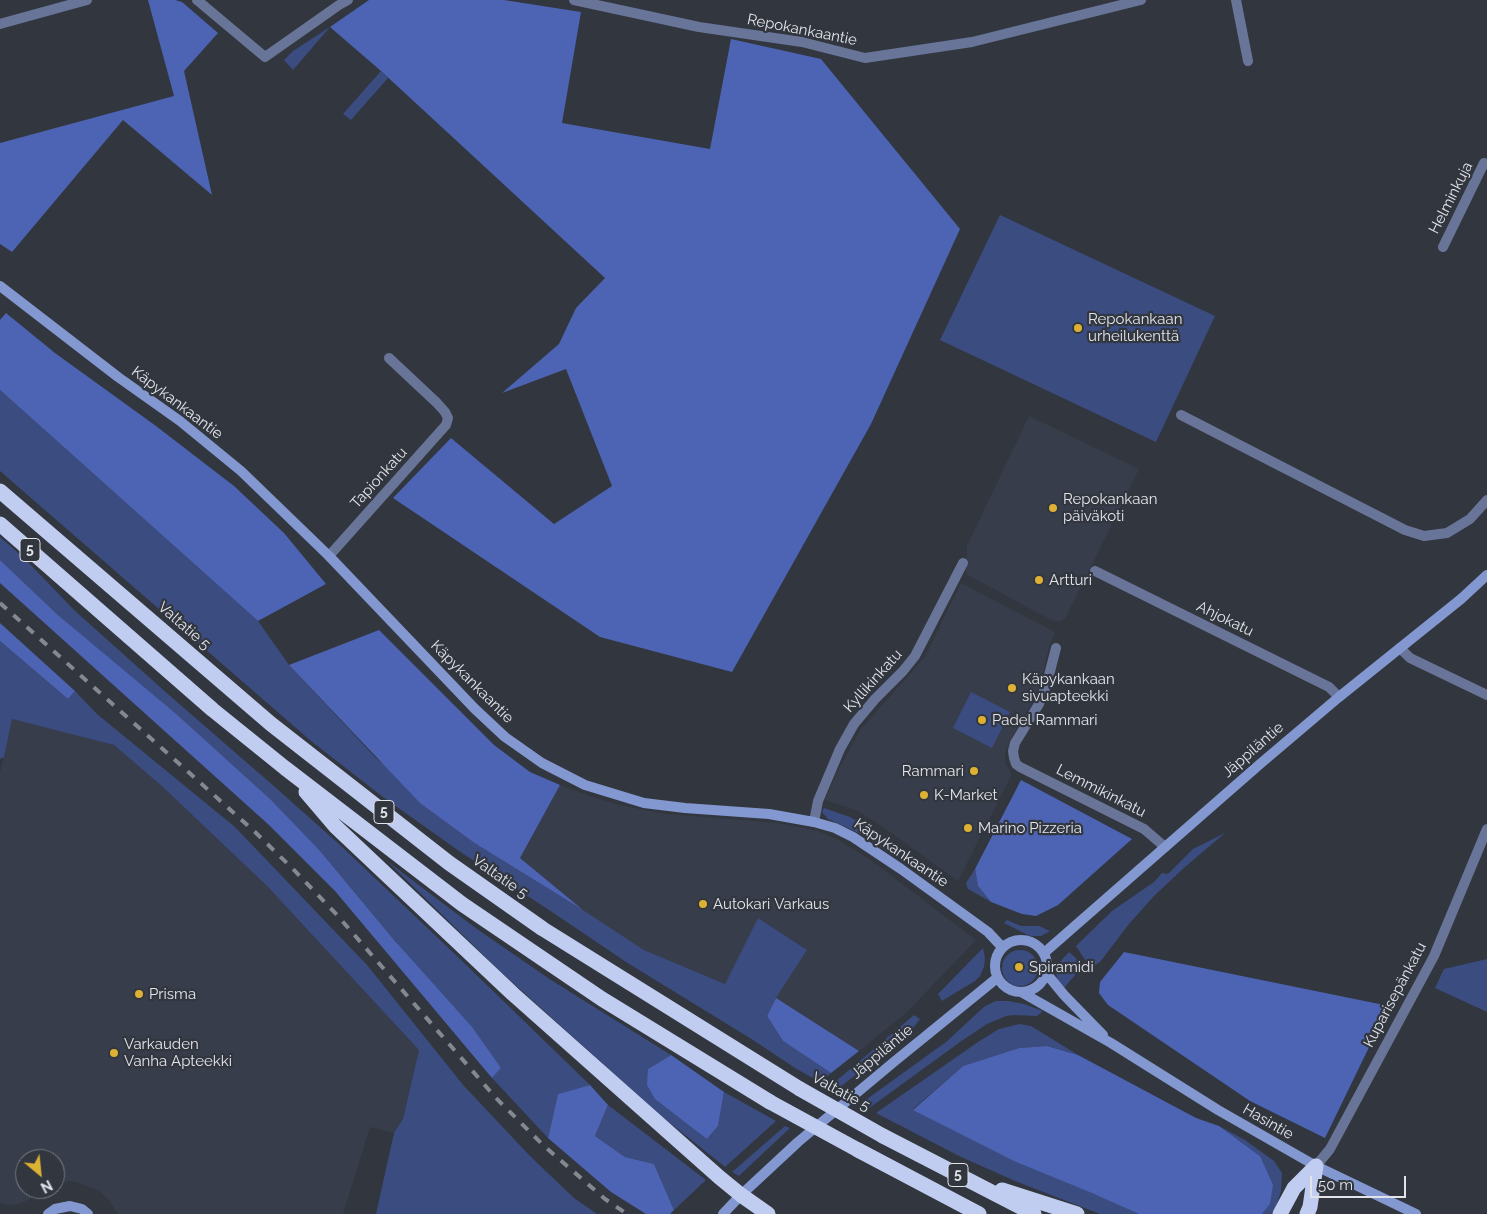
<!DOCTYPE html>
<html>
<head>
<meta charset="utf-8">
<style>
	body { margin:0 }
	#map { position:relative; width:1487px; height:1214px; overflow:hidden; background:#32363e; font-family:Raleway,sans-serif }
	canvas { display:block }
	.north { position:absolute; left:15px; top:1149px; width:50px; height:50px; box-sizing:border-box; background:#32363e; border:1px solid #787c83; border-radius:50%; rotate:152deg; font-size:14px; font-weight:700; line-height:20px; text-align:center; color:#e2e4ea }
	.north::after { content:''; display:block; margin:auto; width:18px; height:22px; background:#ddb133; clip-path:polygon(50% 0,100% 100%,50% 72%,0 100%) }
	.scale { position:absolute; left:1310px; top:1176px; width:96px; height:22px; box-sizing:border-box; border:2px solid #e2e4ea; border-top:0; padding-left:6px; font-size:15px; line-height:18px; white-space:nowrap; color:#e2e4ea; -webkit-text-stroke:4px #32363e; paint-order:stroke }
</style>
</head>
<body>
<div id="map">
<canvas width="1487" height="1214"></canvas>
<div class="north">N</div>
<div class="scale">50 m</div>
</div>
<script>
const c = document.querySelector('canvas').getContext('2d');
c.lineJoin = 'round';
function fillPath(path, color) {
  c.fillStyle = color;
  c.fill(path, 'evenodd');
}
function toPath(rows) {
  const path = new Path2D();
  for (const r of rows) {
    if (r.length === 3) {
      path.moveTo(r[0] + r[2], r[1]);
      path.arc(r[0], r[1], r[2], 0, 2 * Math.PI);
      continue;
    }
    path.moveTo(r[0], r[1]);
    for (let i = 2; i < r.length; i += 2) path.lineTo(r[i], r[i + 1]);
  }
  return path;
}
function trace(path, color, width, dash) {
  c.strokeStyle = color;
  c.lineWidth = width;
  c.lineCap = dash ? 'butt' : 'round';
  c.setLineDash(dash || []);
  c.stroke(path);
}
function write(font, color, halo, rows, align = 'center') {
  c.font = font + ' Raleway,sans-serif';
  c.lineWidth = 4.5;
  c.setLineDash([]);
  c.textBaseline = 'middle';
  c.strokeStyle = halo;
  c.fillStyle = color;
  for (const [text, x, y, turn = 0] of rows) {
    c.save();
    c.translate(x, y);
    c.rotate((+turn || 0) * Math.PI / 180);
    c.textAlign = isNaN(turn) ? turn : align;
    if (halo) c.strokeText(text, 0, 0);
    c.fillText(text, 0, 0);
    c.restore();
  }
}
const built = toPath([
	[1029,416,1139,469,1066,617,1061,621,1055,621,1040,614,966,574,967,565,967,546],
	[961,583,1055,632,1049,647,1041,682,1035,697,1021,723,1012,737,1005,752,1005,763,1012,774,958,881,883,827,858,811,825,800,839,768,861,729,925,657],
	[12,719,114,745,164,788,268,887,419,1050,403,1119,394,1133,370,1127,343,1214,118,1214,109,1200,99,1191,82,1184,71,1181,55,1184,55,1159,25,1159,25,1189,46,1189,26,1201,17,1204,9,1205,0,1203,0,773],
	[560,785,592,797,624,806,667,814,778,823,818,831,840,841,872,861,976,940,906,1013,859,1051,776,998,807,950,758,918,725,984,644,950,583,910,520,858]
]);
const green = toPath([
	[330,27,293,70,284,60,293,51],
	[381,71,388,78,351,120,343,114],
	[1000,215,1215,316,1156,442,940,340],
	[0,390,258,621,289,665,375,757,476,844,583,910,644,950,725,984,758,918,807,950,776,998,767,1016,783,1041,831,1073,820,1082,795,1068,753,1040,626,962,555,914,459,851,383,797,311,741,0,471],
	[0,537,25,559,74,610,169,695,275,787,340,845,459,958,590,1085,558,1094,548,1138,492,1078,501,1068,321,852,59,616,0,560],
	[0,641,68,699,75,691,97,714,235,827,367,965,464,1086,530,1156,574,1198,597,1214,376,1214,394,1133,403,1119,419,1050,268,887,164,788,114,745,12,719,4,757,0,759],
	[971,692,1010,712,992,748,953,728],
	[824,808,850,817,873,830,904,852,904,856,900,859,861,834,828,819,822,812],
	[1225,833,1185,867,1154,896,1129,924,1100,962,1093,966,1089,966,1076,946,1112,911,1154,882,1162,873,1168,874,1193,849],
	[387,861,477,929,551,980,671,1055,648,1069,707,1139,718,1126,724,1092,776,1121,725,1167,660,1115,502,973],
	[975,869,978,886,991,902,968,889,966,883],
	[1007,920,1021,926,1039,926,1050,931,1041,936,1030,936,1004,923],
	[983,948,985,958,984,967,980,976,975,981,942,1001,938,994],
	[1020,968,18],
	[1069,952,1076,958,1079,969,1075,975,1064,988,1057,978,1056,971,1058,964],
	[1487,959,1487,1012,1435,988,1444,969],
	[996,1001,1008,1001,1024,1004,1043,1011,1037,1016,1014,1015,1006,1016,987,1024,960,1042,868,1109,860,1104,946,1042,985,1006],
	[914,1015,920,1019,907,1036,836,1090,829,1087],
	[1019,1024,1031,1026,1078,1055,1047,1046,1019,1048,963,1066,913,1109,1139,1214,1100,1214,1015,1181,959,1156,876,1113,978,1042,999,1029],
	[608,1105,706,1180,674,1210,654,1164,625,1157,595,1136],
	[785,1126,790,1128,742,1173,739,1176,732,1172],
	[1219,1126,1245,1140,1274,1161,1282,1173,1281,1191,1276,1207,1271,1214,1262,1214,1270,1204,1260,1156]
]);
const forest = toPath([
	[148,0,175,0,182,2,218,33,184,71,212,195,123,120,12,252,0,244,0,143,174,96],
	[369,0,504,0,581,12,562,123,710,149,731,39,821,59,960,229,871,424,732,672,600,637,393,498,451,438,554,524,612,486,566,369,502,393,559,344,576,308,605,278,381,71,330,27],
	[6,313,55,353,156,426,234,486,284,533,326,584,258,621,0,390,0,320],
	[0,560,59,616,175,713,271,800,321,852,395,941,472,1027,501,1068,492,1078,335,891,269,825,0,583],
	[0,623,75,691,68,699,0,641],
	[379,630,494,745,530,772,560,785,520,858,583,910,476,844,420,803,289,665],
	[1021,780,1132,839,1058,905,1036,916,1022,914,991,902,978,886,975,869],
	[1124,952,1389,1006,1325,1138,1250,1101,1108,1005,1099,993,1100,982],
	[776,998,859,1051,831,1073,783,1041,767,1016],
	[1047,1046,1078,1055,1196,1118,1219,1126,1260,1156,1273,1185,1270,1204,1262,1214,1139,1214,1092,1193,1014,1161,913,1110,963,1066,1019,1048],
	[671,1055,724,1092,718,1126,707,1139,655,1099,647,1085,648,1069],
	[590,1085,608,1105,595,1136,625,1157,654,1164,674,1210,670,1214,646,1214,611,1192,548,1138,558,1094]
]);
const street = toPath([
	[197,0,265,57,339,5,348,0],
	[574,0,699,27,802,42,865,58,972,42,1141,0],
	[1236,0,1248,61],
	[0,24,87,0],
	[1443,247,1484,163,1487,164],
	[1181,415,1405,530,1424,536,1447,533,1470,519,1487,500],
	[329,556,446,425,448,418,445,412,437,403,389,358],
	[1095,571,1329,687,1339,697],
	[1056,648,1047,683,1039,704,1015,743,1013,751,1014,758,1016,764,1020,767,1144,829,1165,847],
	[1400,648,1410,658,1487,695],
	[814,822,818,801,840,749,854,724,875,699,903,671,915,656,963,563],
	[1316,1166,1330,1149,1434,956,1487,829]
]);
const secondary = toPath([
	[0,286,118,377,180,421,241,471,329,556,475,709,505,737,542,763,585,785,644,803,685,808,769,814,814,822,835,828,853,837,901,869,988,932,1002,947],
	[1021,966,26],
	[1044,953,1260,764,1339,697,1461,599,1487,575],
	[1046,973,1064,995,1103,1035],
	[1021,992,1111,1043,1218,1110,1316,1166,1416,1214],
	[48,1214,55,1209,70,1206,82,1209,88,1214],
	[723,1214,741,1195,798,1142,895,1061,997,978]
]);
const highway = toPath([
	[0,491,271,724,449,863,543,929,800,1089],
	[0,524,213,710,285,768,462,904,602,999,770,1102],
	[306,792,335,826,513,994,719,1177,741,1195,768,1214],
	[883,1136,1034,1214],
	[858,1150,979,1214],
	[1002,1190,1077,1214],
	[1280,1214,1294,1188,1316,1166],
	[1307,1214,1310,1207,1316,1166]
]);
const rail = toPath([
	[0,603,254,831,293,869,337,915,496,1098,543,1145,605,1199,627,1214]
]);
const highwayBridge = toPath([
	[800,1089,883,1136],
	[770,1102,858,1150]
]);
const markers = [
	[1078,328,5,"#ddb133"],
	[1053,508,5,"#ddb133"],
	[1039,580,5,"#ddb133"],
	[1012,688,5,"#ddb133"],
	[982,720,5,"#ddb133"],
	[974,771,5,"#ddb133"],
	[924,795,5,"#ddb133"],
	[968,828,5,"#ddb133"],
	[703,904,5,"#ddb133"],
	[1019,967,5,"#ddb133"],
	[139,994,5,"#ddb133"],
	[114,1053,5,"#ddb133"]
];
const shields = [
	[30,550,20],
	[384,812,20],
	[958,1175,20]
];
const shieldNames = [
	["5",30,550],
	["5",384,812],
	["5",958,1175]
];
const streetNames = [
	["Repokankaantie",802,30,11],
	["Helminkuja",1451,198,-63],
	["Käpykankaantie",177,403,37],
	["Tapionkatu",379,478,-48],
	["Ahjokatu",1225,619,26],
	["Valtatie 5",184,626,41],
	["Kyllikinkatu",873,681,-48],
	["Käpykankaantie",472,682,45],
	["Jäppiläntie",1253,750,-41],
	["Lemmikinkatu",1101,791,27],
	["Käpykankaantie",901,853,34],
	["Valtatie 5",500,877,35],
	["Kuparisepänkatu",1395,995,-62],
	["Jäppiläntie",882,1052,-40],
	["Valtatie 5",841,1092,29],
	["Hasintie",1268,1122,30]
];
const poiNames = [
	["Repokankaan",1088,319],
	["urheilukenttä",1088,336],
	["Repokankaan",1063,499],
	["päiväkoti",1063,516],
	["Artturi",1049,580],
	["Käpykankaan",1022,679],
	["sivuapteekki",1022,696],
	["Padel Rammari",992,720],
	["Rammari",964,771,"right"],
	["K-Market",934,795],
	["Marino Pizzeria",978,828],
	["Autokari Varkaus",713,904],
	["Spiramidi",1029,967],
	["Prisma",149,994],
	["Varkauden",124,1044],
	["Vanha Apteekki",124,1061]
];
fillPath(built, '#383d4c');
fillPath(green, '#3b4c81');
fillPath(forest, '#4c64b3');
trace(street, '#687598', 10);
trace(secondary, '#8398d0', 10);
trace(highway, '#c0cdf0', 15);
trace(rail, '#84888f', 4, [9, 9]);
trace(highwayBridge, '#c0cdf0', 15);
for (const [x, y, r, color] of markers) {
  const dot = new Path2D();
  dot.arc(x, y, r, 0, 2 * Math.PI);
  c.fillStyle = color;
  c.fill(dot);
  trace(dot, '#32363e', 2);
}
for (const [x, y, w] of shields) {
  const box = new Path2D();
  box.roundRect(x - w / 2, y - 11.5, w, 23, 4);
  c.fillStyle = '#32363e';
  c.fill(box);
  trace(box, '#e2e4ea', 1);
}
write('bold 14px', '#e2e4ea', null, shieldNames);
write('15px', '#e2e4ea', '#32363e', streetNames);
write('15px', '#e2e4ea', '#32363e', poiNames, 'left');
</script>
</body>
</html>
